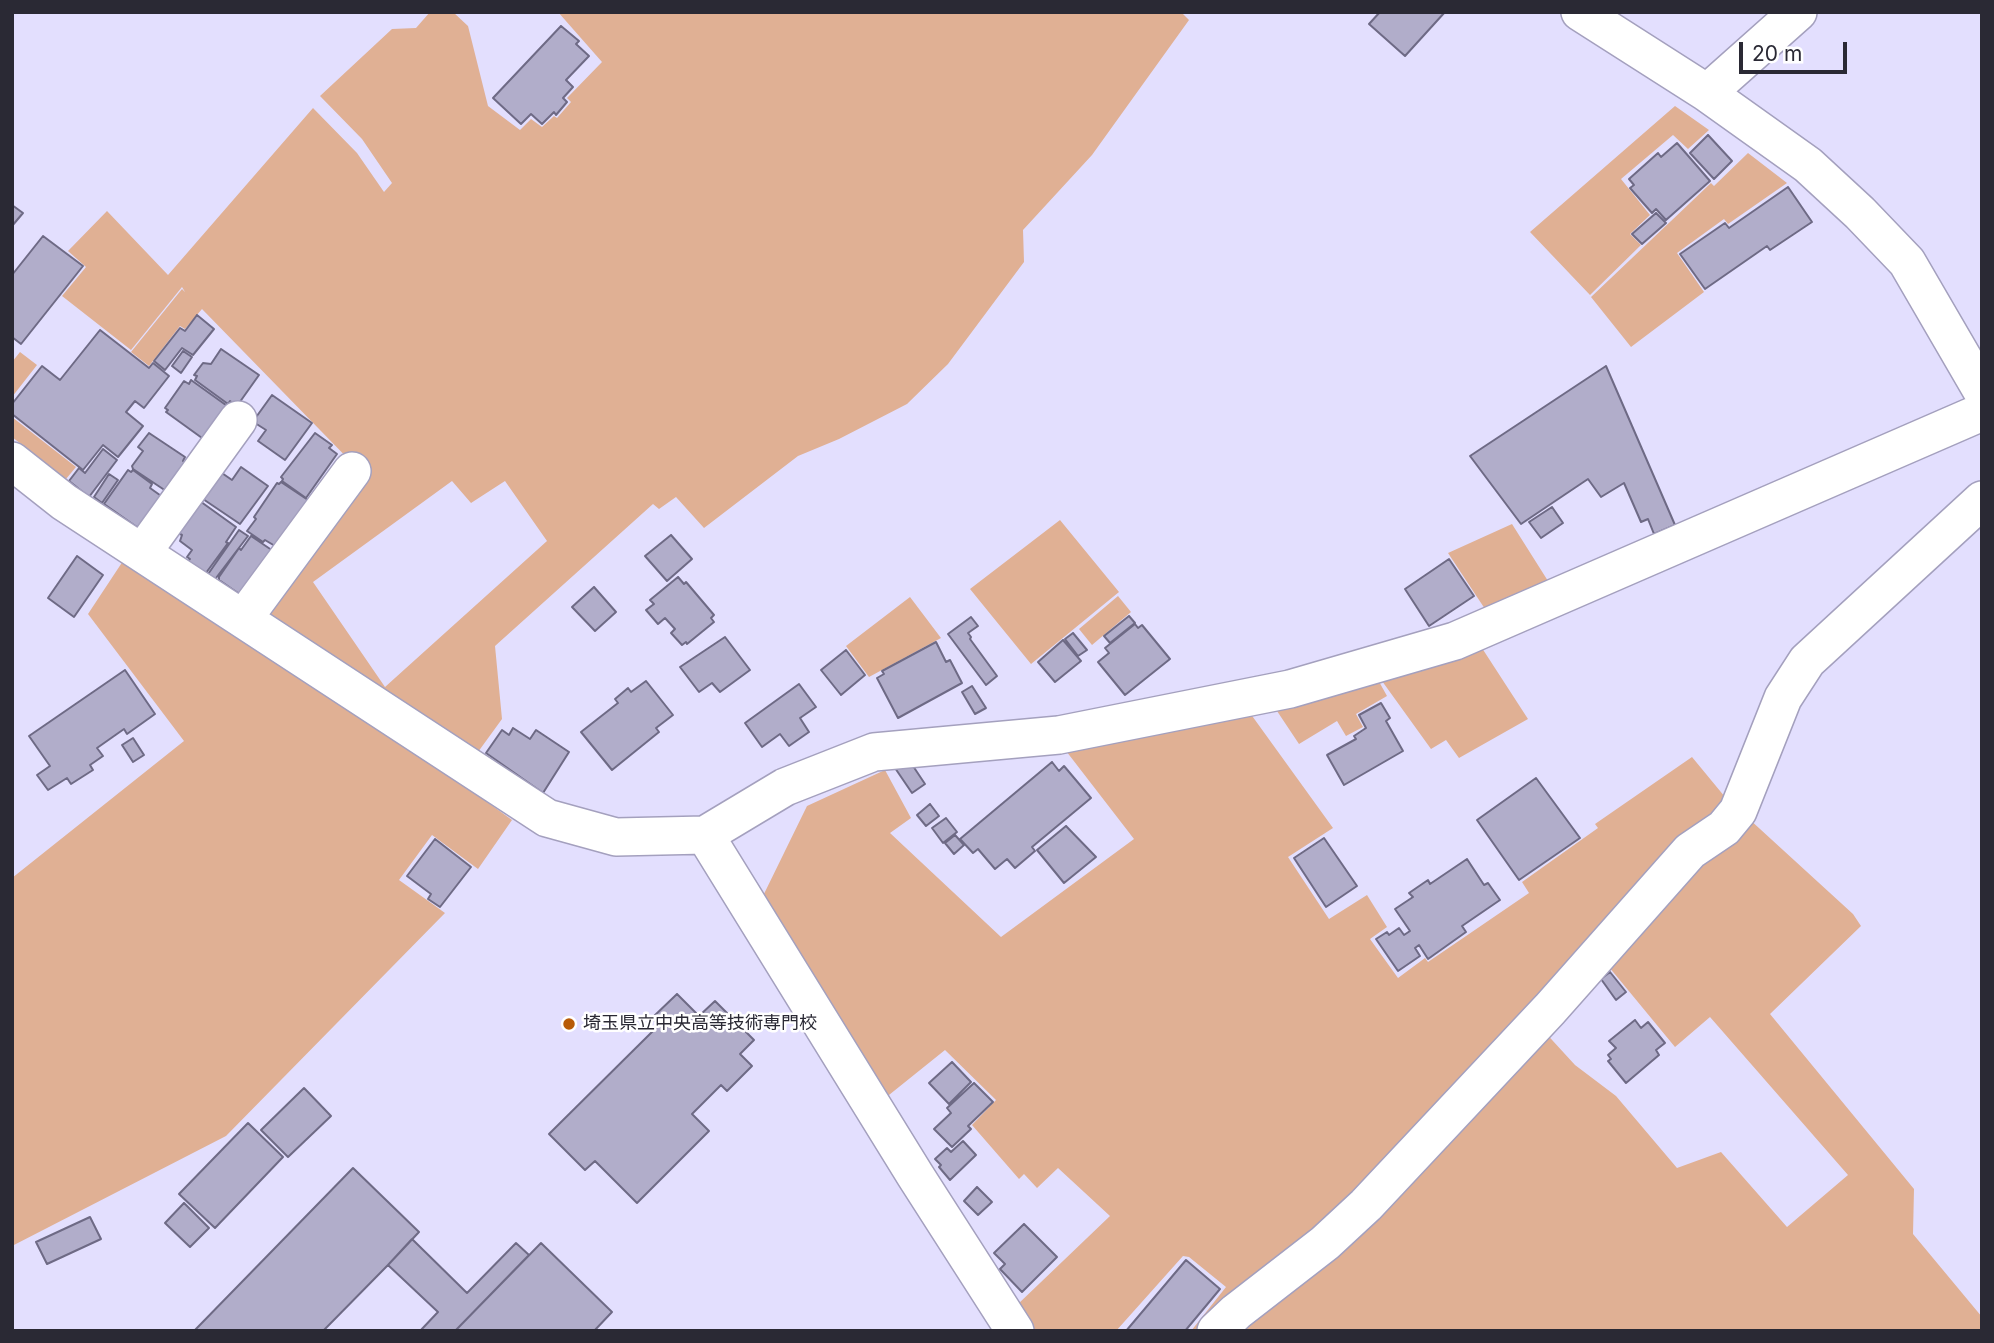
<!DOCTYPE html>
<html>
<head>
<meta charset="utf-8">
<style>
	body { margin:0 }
	#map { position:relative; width:1994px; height:1343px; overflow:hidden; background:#e3dffe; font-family:Inter,sans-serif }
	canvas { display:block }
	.frame { position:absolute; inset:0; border:14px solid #2a2934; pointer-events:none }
	.scale { position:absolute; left:1739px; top:42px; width:108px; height:32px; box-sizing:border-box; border:4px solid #2a2934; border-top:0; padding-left:9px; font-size:21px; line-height:24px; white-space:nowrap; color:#2a2934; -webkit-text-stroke:5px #fff; paint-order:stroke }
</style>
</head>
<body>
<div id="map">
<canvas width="1994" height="1343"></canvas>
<div class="frame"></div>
<div class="scale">20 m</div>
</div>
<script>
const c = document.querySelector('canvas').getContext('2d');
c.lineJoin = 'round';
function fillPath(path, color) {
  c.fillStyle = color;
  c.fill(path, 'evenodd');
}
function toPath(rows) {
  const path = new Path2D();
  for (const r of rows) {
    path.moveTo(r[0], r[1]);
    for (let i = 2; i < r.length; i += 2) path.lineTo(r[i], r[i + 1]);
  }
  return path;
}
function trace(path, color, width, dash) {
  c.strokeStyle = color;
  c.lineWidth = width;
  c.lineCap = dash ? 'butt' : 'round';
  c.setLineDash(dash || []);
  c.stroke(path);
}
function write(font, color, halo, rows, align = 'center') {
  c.font = font + ' Inter,"Noto Sans JP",sans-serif';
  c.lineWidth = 5;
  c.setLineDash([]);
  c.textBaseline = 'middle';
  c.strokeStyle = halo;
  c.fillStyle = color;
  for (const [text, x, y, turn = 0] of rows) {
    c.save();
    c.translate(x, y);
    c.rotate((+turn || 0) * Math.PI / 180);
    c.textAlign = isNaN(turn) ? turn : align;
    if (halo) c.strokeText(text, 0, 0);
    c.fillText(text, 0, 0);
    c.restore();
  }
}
const green = toPath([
	[430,12,453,12,468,26,488,106,520,130,531,119,542,127,554,116,557,118,571,102,567,98,602,62,558,12,1181,12,1189,20,1092,155,1023,230,1024,262,948,364,907,404,839,439,798,456,704,528,676,497,659,509,653,504,495,646,502,719,478,752,256,615,359,470,202,309,185,329,180,326,149,366,131,352,182,289,185,292,182,287,131,350,62,296,86,267,68,251,107,211,168,275,313,108,357,153,384,192,392,183,362,139,320,96,392,29,416,28],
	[452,481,471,503,505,481,547,541,385,687,313,582],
	[1675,106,1709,130,1688,149,1673,135,1621,179,1650,215,1630,234,1641,245,1590,295,1530,232],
	[1748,153,1787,183,1728,224,1724,219,1677,253,1704,292,1631,347,1591,297,1711,183,1714,186],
	[20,352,37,365,12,397,12,362],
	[12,417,76,467,66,479,12,437],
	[1060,520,1119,592,1031,664,970,589],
	[1512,524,1548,581,1485,609,1448,553],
	[123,561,406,743,512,820,478,869,432,835,399,880,445,913,226,1136,12,1246,12,878,184,741,88,614],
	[1118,596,1131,612,1092,645,1079,629],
	[910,597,941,638,869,677,846,646],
	[1480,645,1528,719,1459,758,1446,740,1431,749,1382,681],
	[1377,678,1387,696,1356,714,1363,727,1346,736,1337,721,1299,744,1273,705,1358,689],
	[1250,713,1333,828,1288,857,1329,919,1367,895,1387,927,1370,939,1398,978,1425,958,1428,962,1529,893,1522,882,1598,828,1595,824,1692,757,1725,797,1853,914,1861,926,1770,1014,1914,1189,1913,1234,1982,1317,1982,1331,1191,1331,1226,1287,1189,1257,1183,1256,1116,1331,1036,1331,1017,1305,1110,1216,1058,1168,1037,1188,1024,1174,1019,1179,972,1125,996,1100,945,1050,884,1099,761,900,807,806,885,770,911,818,890,833,1001,937,1134,839,1063,747],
	[1609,967,1675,1047,1710,1017,1848,1175,1787,1227,1721,1152,1677,1168,1616,1096,1575,1065,1542,1029]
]);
const building = toPath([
	[1380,12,1445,12,1405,56,1369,24,1380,12],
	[561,26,579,41,576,44,589,56,566,80,573,87,563,98,567,102,556,115,554,112,542,124,531,114,521,124,493,98,561,26],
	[1708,135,1732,161,1714,179,1690,153,1708,135],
	[1677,143,1710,181,1666,220,1656,209,1652,213,1630,188,1634,185,1629,179,1658,153,1661,157,1677,143],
	[1788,187,1812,222,1770,250,1767,246,1705,289,1680,254,1725,223,1729,228,1788,187],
	[12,205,23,213,12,226,12,205],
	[1656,213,1666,223,1642,244,1632,234,1656,213],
	[43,236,83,266,21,344,12,337,12,275,43,236],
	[197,315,214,329,193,355,182,348,165,370,154,361,180,328,185,331,197,315],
	[100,330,149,368,153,363,169,376,144,408,135,401,126,412,143,426,118,457,103,445,83,470,12,414,12,404,42,366,60,380,100,330],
	[221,349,259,375,237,406,230,401,228,404,195,380,197,376,194,375,203,363,211,364,221,349],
	[183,351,192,357,181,373,172,366,183,351],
	[1606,366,1675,525,1654,534,1648,519,1641,522,1624,483,1601,497,1588,479,1521,524,1470,456,1606,366],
	[191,380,230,408,211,438,205,434,202,438,166,412,168,410,165,408,184,381,189,384,191,380],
	[272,395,312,423,285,460,258,441,266,430,255,423,257,421,254,420,272,395],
	[149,433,185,457,183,461,188,465,169,493,133,469,132,466,143,451,138,447,149,433],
	[315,433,332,445,329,448,337,454,306,498,282,481,283,479,281,477,315,433],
	[103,449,117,460,89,497,69,481,79,468,85,473,103,449],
	[241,467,268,486,240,524,203,499,219,471,232,480,241,467],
	[128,470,131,472,133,470,152,484,150,488,164,498,141,530,104,504,128,470],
	[109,474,118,480,102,503,94,497,109,474],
	[281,482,308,500,275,546,265,540,263,542,247,531,256,519,254,517,277,483,279,484,281,482],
	[197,499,236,527,226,542,228,543,203,577,186,564,190,559,187,557,192,550,180,541,182,535,174,531,197,499],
	[1552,507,1563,523,1541,538,1529,522,1552,507],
	[239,530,248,536,213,582,206,577,239,530],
	[671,535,692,559,667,581,645,556,671,535],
	[251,536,279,555,248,600,219,580,219,577,239,548,241,550,251,536],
	[77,556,103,575,74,617,48,598,77,556],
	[1449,559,1474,596,1429,626,1405,589,1449,559],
	[678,577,684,584,686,582,714,615,711,618,714,622,687,644,686,642,682,645,671,633,675,629,665,618,658,624,646,610,654,604,650,600,678,577],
	[594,587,616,612,595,631,572,607,594,587],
	[1129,616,1135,623,1110,643,1104,636,1129,616],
	[971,617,978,626,968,633,971,637,970,639,997,676,986,685,948,634,971,617],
	[1135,624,1138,628,1142,625,1170,659,1125,695,1098,662,1109,653,1105,648,1135,624],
	[1073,633,1087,650,1078,656,1065,639,1073,633],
	[725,637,750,670,720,692,712,683,699,692,680,667,725,637],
	[1063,640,1081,661,1055,682,1038,662,1063,640],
	[936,642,946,662,950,660,962,683,898,718,877,678,884,674,882,671,936,642],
	[846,650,865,675,841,695,821,670,846,650],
	[125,670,155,714,127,734,124,729,97,748,103,756,90,765,93,770,71,784,67,778,48,790,37,775,50,766,29,736,125,670],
	[646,681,673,715,656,728,659,732,612,770,581,732,618,703,615,699,628,688,631,692,646,681],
	[799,684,816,707,800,718,809,732,789,746,780,734,762,747,745,723,799,684],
	[972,686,986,708,975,714,962,692,972,686],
	[1381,703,1390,718,1386,721,1403,751,1344,785,1327,755,1356,739,1354,736,1366,728,1359,715,1381,703],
	[513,728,530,739,536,730,569,752,543,793,486,753,502,730,509,735,513,728],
	[133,738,144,755,133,762,122,745,133,738],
	[1052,762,1059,771,1064,766,1091,798,1032,847,1035,851,1015,868,1007,859,995,869,978,849,973,853,960,839,1052,762],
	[893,765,913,766,925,784,912,793,893,765],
	[1536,778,1580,838,1519,880,1477,820,1536,778],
	[930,804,939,816,926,826,917,815,930,804],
	[946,818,957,832,943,843,932,828,946,818],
	[1066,826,1096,857,1064,883,1037,850,1066,826],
	[955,835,964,845,954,854,945,843,955,835],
	[1324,838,1357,886,1326,907,1294,858,1324,838],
	[435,839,471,867,440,907,428,899,431,894,407,876,435,839],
	[1467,859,1484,885,1488,883,1500,900,1462,926,1466,932,1428,959,1419,945,1415,948,1420,956,1398,971,1376,939,1387,932,1389,935,1399,928,1404,935,1410,931,1395,909,1413,897,1409,893,1428,880,1430,884,1467,859],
	[1610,972,1626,992,1616,1000,1601,979,1610,972],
	[677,994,699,1016,715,1001,754,1040,740,1054,752,1066,727,1091,721,1085,692,1114,709,1131,637,1203,595,1161,585,1170,549,1134,659,1025,652,1018,677,994],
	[1635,1020,1641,1028,1648,1022,1665,1043,1656,1050,1659,1055,1626,1083,1608,1061,1611,1059,1608,1055,1616,1048,1609,1041,1635,1020],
	[952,1062,971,1082,949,1104,929,1083,952,1062],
	[974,1083,993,1102,968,1126,971,1129,952,1147,934,1129,951,1113,947,1108,974,1083],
	[304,1088,331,1116,288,1157,261,1130,304,1088],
	[248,1123,283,1157,215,1228,179,1194,248,1123],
	[963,1141,976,1155,950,1180,939,1167,941,1165,935,1159,947,1148,951,1152,963,1141],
	[353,1168,419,1232,388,1265,323,1331,194,1331,353,1168],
	[977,1187,992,1202,978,1215,964,1201,977,1187],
	[184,1203,209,1228,190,1247,165,1223,184,1203],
	[90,1217,101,1239,47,1264,36,1242,90,1217],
	[1024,1224,1057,1257,1022,1292,1000,1269,1005,1264,994,1253,1024,1224],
	[412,1239,467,1293,516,1243,529,1255,455,1331,420,1331,438,1312,388,1265,412,1239],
	[541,1243,612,1312,594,1331,455,1331,541,1243],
	[1186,1260,1220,1289,1185,1331,1126,1331,1186,1260]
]);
const minor = toPath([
	[1580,12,1707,93,1808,165,1860,213,1907,262,1982,391],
	[1707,93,1798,12],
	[12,461,64,502,547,818,616,837,705,835,785,787,874,752,1059,735,1290,689,1455,641,1982,412],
	[142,553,238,420],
	[243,619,352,471],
	[705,835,915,1175,1015,1331],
	[1216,1331,1236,1312,1325,1243,1366,1205,1550,1009,1690,851,1724,828,1738,811,1783,698,1807,661,1982,500]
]);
const markers = [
	[569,1024,7,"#b85b07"]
];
const poiNames = [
	["埼玉県立中央高等技術専門校",583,1024]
];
fillPath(green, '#e0b094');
fillPath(building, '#b1adca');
trace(building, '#6e6a85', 2);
trace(minor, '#a4a0be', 40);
trace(minor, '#fff', 37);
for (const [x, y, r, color] of markers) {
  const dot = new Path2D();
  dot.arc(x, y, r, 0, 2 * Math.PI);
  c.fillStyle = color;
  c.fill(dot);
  trace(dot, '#fff', 2.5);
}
write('18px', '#2a2934', '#fff', poiNames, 'left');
</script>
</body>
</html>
